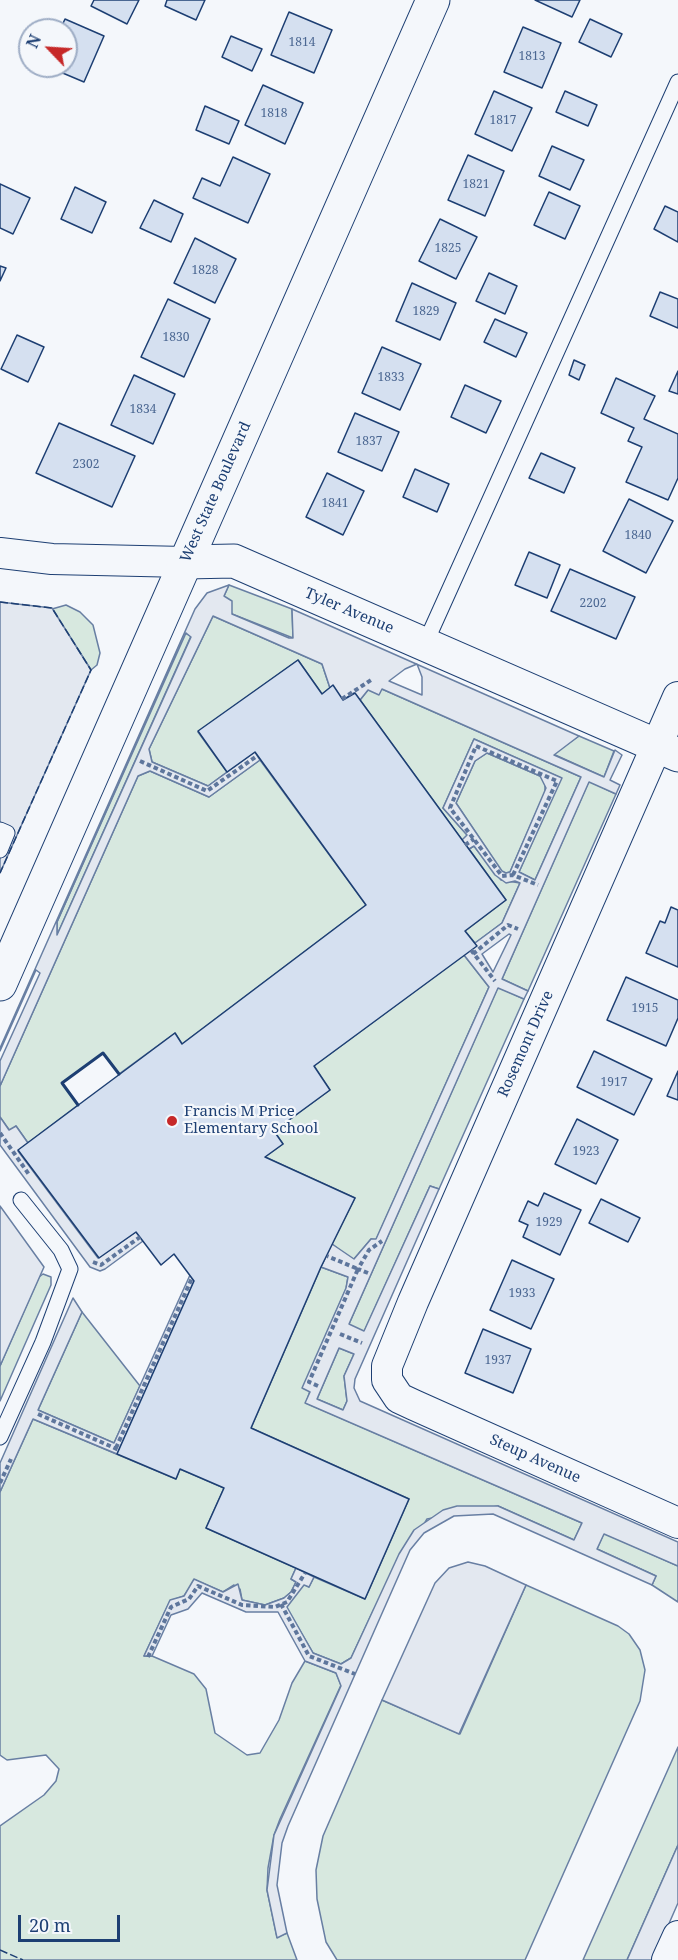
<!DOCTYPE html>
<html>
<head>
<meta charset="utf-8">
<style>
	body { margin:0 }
	#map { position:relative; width:678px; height:1960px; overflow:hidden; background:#f4f7fb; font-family:"Noto Serif",serif }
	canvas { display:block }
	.north { position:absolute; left:18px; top:18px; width:60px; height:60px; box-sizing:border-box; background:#f4f7fb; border:2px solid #9eadc5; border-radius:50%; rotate:295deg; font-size:16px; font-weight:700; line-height:24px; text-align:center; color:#1d3f73 }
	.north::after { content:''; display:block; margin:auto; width:21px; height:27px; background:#c62828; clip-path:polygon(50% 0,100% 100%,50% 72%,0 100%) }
	.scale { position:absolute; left:18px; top:1915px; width:102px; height:27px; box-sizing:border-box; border:3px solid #1d3f73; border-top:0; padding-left:8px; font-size:18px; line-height:21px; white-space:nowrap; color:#1d3f73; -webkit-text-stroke:4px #f4f7fb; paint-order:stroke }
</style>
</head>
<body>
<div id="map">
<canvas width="678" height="1960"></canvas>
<div class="north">N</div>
<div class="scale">20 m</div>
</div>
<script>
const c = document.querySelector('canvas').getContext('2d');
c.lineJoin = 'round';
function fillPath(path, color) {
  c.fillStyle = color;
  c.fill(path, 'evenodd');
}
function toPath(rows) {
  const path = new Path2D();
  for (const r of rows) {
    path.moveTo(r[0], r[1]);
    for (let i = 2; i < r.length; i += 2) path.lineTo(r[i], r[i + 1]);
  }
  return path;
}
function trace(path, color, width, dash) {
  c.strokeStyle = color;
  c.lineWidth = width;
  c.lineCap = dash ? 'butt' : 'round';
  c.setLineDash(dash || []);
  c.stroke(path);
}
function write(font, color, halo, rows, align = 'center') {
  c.font = font + ' "Noto Serif",serif';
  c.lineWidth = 4.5;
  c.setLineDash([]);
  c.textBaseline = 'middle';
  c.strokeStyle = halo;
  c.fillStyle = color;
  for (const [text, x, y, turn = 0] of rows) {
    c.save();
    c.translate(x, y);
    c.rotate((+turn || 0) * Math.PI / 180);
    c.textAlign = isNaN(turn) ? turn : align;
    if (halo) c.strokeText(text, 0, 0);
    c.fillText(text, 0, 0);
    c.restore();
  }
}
const green = toPath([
	[229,585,292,609,293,638,232,614,224,596,229,585],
	[66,605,80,612,93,625,100,653,97,665,91,670,52,609,66,605],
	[213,616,322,664,330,688,322,694,298,660,198,732,227,772,208,786,152,762,149,749,213,616],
	[185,633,191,636,57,935,57,922,185,633],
	[382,689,581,777,535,880,519,872,561,778,474,739,443,808,468,836,462,840,360,700,368,690,382,689],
	[579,736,614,751,604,777,553,754,579,736],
	[487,753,540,776,545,782,545,792,510,872,506,873,502,872,456,803,475,761,487,753],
	[260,760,366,905,182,1044,175,1033,119,1074,103,1053,62,1083,78,1105,28,1143,16,1126,10,1131,0,1117,0,1086,138,776,150,771,209,797,260,760],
	[589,781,616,794,528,991,502,979,589,781],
	[474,846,501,880,520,883,502,923,475,943,465,931,506,900,469,849,474,846],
	[464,955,489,987,376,1240,371,1239,354,1259,350,1258,332,1244,355,1198,265,1157,283,1144,274,1131,330,1090,314,1066,464,955],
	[498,987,524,999,439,1189,430,1186,364,1332,353,1328,349,1324,498,987],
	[321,1267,348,1277,346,1289,303,1388,310,1391,306,1403,582,1523,574,1540,498,1506,427,1519,373,1611,351,1658,341,1664,313,1653,286,1607,304,1584,309,1587,314,1577,365,1599,409,1499,251,1428,321,1267],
	[43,1274,51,1277,51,1285,0,1401,0,1366,39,1277,43,1274],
	[82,1312,140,1386,114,1443,38,1410,82,1312],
	[339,1348,354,1354,344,1376,347,1401,343,1410,317,1399,339,1348],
	[33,1419,176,1479,180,1469,224,1488,206,1528,296,1568,291,1579,296,1582,291,1592,284,1598,265,1605,242,1600,240,1589,234,1585,223,1592,195,1580,184,1596,170,1601,144,1656,152,1656,194,1674,206,1689,215,1733,247,1755,260,1753,279,1720,292,1683,305,1661,336,1673,341,1685,280,1819,274,1835,268,1868,267,1890,277,1937,287,1933,297,1960,0,1960,0,1826,44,1795,56,1781,59,1769,46,1755,7,1760,0,1755,0,1492,33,1419],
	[604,1533,678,1566,678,1602,652,1585,656,1576,597,1549,604,1533],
	[526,1585,618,1626,629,1634,640,1650,645,1670,640,1701,525,1960,337,1960,326,1942,317,1899,316,1870,323,1836,382,1700,460,1734,526,1585],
	[678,1747,678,1845,627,1960,583,1960,678,1747]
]);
const parking = toPath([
	[229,585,224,596,232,601,232,614,289,638,293,638,292,609,579,736,554,755,604,777,615,750,622,755,610,780,620,785,616,794,589,782,502,979,528,991,524,999,498,988,349,1324,364,1331,430,1186,439,1189,355,1379,354,1388,360,1401,678,1542,678,1566,604,1534,597,1549,656,1576,652,1585,493,1514,454,1516,424,1533,410,1550,288,1826,282,1843,277,1885,287,1933,277,1938,267,1890,274,1835,341,1686,336,1673,305,1661,278,1612,246,1612,202,1593,188,1609,171,1615,152,1656,144,1656,170,1600,184,1596,194,1579,223,1592,238,1584,242,1600,265,1605,284,1598,291,1592,296,1582,291,1579,296,1568,314,1577,309,1587,304,1585,287,1607,313,1653,341,1664,351,1658,399,1554,414,1530,443,1510,457,1506,498,1506,574,1540,582,1523,305,1403,310,1392,302,1388,346,1288,348,1277,321,1267,332,1244,354,1259,371,1239,376,1239,489,987,464,955,475,943,502,923,520,883,515,881,506,883,495,875,474,846,469,849,465,845,462,840,467,835,443,808,474,739,562,778,519,872,535,880,581,777,382,689,379,695,368,690,360,700,354,693,343,700,330,688,322,664,213,616,149,749,152,762,208,786,255,752,260,760,209,797,150,771,138,776,0,1086,0,1061,40,973,36,970,0,1051,0,1048,195,609,207,593,229,585],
	[186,633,191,637,57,935,57,922,186,633],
	[417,664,422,677,422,695,389,681,405,669,417,664],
	[487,753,540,776,546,788,510,872,506,873,502,871,456,803,475,761,487,753],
	[509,934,511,935,493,972,482,954,509,934],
	[339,1348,354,1354,344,1376,347,1401,343,1410,317,1399,339,1348],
	[0,602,52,608,91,670,0,873,0,602],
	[0,1117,9,1130,16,1126,28,1143,18,1151,98,1258,136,1232,143,1241,105,1269,100,1271,90,1267,0,1145,0,1117],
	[0,1206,44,1267,0,1366,0,1206],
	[190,1275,194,1281,117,1454,33,1419,0,1492,0,1463,73,1298,82,1312,38,1410,114,1443,190,1275],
	[468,1562,485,1566,526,1585,459,1734,382,1700,435,1583,449,1568,468,1562],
	[678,1845,678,1903,653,1960,627,1960,678,1845]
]);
const building = toPath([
	[94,0,139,0,127,24,91,6,94,0],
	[167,0,205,0,196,20,165,6,167,0],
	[535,0,580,0,572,17,535,0],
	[289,12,332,30,314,73,271,55,289,12],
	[65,19,104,36,84,82,46,66,66,66,66,30,60,30,65,19],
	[590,19,622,34,611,57,579,42,590,19],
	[523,27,561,43,542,88,504,72,523,27],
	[231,36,262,49,252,71,222,57,231,36],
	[263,85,303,103,285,144,245,125,263,85],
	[494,91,532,108,512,151,475,134,494,91],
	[565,91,597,105,588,126,556,112,565,91],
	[205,106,239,121,229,144,196,130,205,106],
	[552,146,584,160,570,190,539,176,552,146],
	[468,155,504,171,485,216,448,200,468,155],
	[233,157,270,174,248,223,193,198,202,178,220,186,233,157],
	[0,184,30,198,13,234,0,228,0,184],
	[75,187,106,202,92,233,61,219,75,187],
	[549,192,580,206,565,239,534,225,549,192],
	[154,200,183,214,171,242,140,228,154,200],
	[665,206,678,212,678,242,654,229,665,206],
	[440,219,477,237,456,279,419,261,440,219],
	[195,238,236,259,215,303,174,283,195,238],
	[0,266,6,268,0,281,0,266],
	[489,273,517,286,505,314,476,301,489,273],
	[412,283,456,303,440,340,396,321,412,283],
	[660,292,678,299,678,328,650,316,660,292],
	[168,299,210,319,184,377,141,357,168,299],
	[495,319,527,333,516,357,484,342,495,319],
	[17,335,44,347,28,382,1,369,17,335],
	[382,347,421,364,400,410,362,393,382,347],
	[574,360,585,365,579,380,569,375,574,360],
	[678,371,678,394,669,391,678,371],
	[134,375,175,394,153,444,111,425,134,375],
	[616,378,655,396,644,419,678,434,678,478,668,500,626,482,642,447,628,441,634,428,601,413,616,378],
	[465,385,501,401,486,433,451,417,465,385],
	[355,413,399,432,382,471,338,452,355,413],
	[59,423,135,456,112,507,36,473,59,423],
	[541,453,575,468,564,493,529,478,541,453],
	[415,469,449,484,437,512,403,497,415,469],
	[327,473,364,491,343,535,306,517,327,473],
	[629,499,673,521,646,573,603,551,629,499],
	[529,552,560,565,547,598,515,585,529,552],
	[570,569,635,597,616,639,551,611,570,569],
	[298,660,322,694,333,685,343,700,355,693,506,900,465,931,477,946,314,1066,330,1090,274,1131,283,1144,265,1157,355,1198,321,1267,251,1428,409,1499,365,1599,206,1528,224,1488,180,1469,176,1479,117,1454,194,1281,174,1254,161,1265,136,1232,99,1258,18,1150,175,1033,182,1044,366,905,255,752,227,772,198,731,298,660],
	[671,907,678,910,678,967,646,953,660,921,665,923,671,907],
	[626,977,678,1000,678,1018,666,1046,607,1020,626,977],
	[594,1051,652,1079,634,1115,577,1087,594,1051],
	[678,1071,678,1100,667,1096,678,1071],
	[577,1119,618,1140,596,1184,555,1164,577,1119],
	[544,1193,581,1210,560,1255,523,1237,528,1225,519,1221,528,1201,538,1206,544,1193],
	[601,1199,640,1218,628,1242,589,1223,601,1199],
	[512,1260,554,1279,531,1329,490,1310,512,1260],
	[483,1329,531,1349,513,1393,465,1373,483,1329]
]);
const path = toPath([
	[342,699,371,680],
	[140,761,207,791,257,756],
	[465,845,474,839],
	[513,875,557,781,476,746,450,808,502,876,513,875,538,885],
	[471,950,495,981],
	[473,954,508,925,518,929],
	[0,1133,30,1176],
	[93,1262,101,1265,140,1237],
	[368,1273,358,1269,369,1250,382,1241],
	[340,1334,362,1343],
	[318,1386,309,1382,358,1269,327,1256],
	[38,1414,119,1450],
	[116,1448,192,1278],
	[0,1483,11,1459],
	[281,1604,309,1656,355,1674],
	[148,1657,171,1607,189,1599,198,1586,242,1605,275,1607,287,1602,305,1573]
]);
const lane = toPath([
	[425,644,678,82],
	[0,830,7,833,0,850],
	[0,1437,43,1342,70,1269,61,1250,21,1200]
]);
const street = toPath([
	[0,553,52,559,185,562],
	[678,697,413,1302,387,1366,387,1380,399,1398,414,1405,678,1523],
	[667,1960,678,1936]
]);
const secondary = toPath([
	[185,562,234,561,678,755]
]);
const primary = toPath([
	[0,984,433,0]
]);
const fence = toPath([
	[0,602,52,608,91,670,0,873],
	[0,1950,23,1960]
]);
const wall = toPath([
	[78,1105,62,1083,103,1053,119,1074]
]);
const markers = [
	[172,1121,6,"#c62828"]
];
const numberNames = [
	["1814",302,43],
	["1813",532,57],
	["1818",274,114],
	["1817",503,121],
	["1821",476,185],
	["1825",448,249],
	["1828",205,271],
	["1829",426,312],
	["1830",176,338],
	["1833",391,378],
	["1834",143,410],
	["1837",369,442],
	["2302",86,465],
	["1841",335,504],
	["1840",638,536],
	["2202",593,604],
	["1915",645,1009],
	["1917",614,1083],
	["1923",586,1152],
	["1929",549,1223],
	["1933",522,1294],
	["1937",498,1361]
];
const streetNames = [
	["West State Boulevard",216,492,-66],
	["Tyler Avenue",349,611,23],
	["Rosemont Drive",526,1044,-66],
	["Steup Avenue",535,1459,24]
];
const poiNames = [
	["Francis M Price",184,1112],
	["Elementary School",184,1129]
];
fillPath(green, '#d7e8df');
trace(green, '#687fa3', 1.5);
fillPath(parking, '#e3e8f0');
trace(parking, '#687fa3', 1.5);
fillPath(building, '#d5e0f0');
trace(building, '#1d3f73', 1.5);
trace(lane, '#1d3f73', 17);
trace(street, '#1d3f73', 32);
trace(secondary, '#1d3f73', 35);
trace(primary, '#1d3f73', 35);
trace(path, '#5e769c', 4, [4.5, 3]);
trace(lane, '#f4f7fb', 15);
trace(street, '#f4f7fb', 30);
trace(secondary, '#f4f7fb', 33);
trace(primary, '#f4f7fb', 33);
trace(fence, '#1d3f73', 1.5, [8, 3]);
trace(wall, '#1d3f73', 3);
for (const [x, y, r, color] of markers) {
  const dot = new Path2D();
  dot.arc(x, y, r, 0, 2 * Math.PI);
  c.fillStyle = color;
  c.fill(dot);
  trace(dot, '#f4f7fb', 2);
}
write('12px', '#4b6792', null, numberNames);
write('15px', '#1d3f73', '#f4f7fb', streetNames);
write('15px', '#1d3f73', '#f4f7fb', poiNames, 'left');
</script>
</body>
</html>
